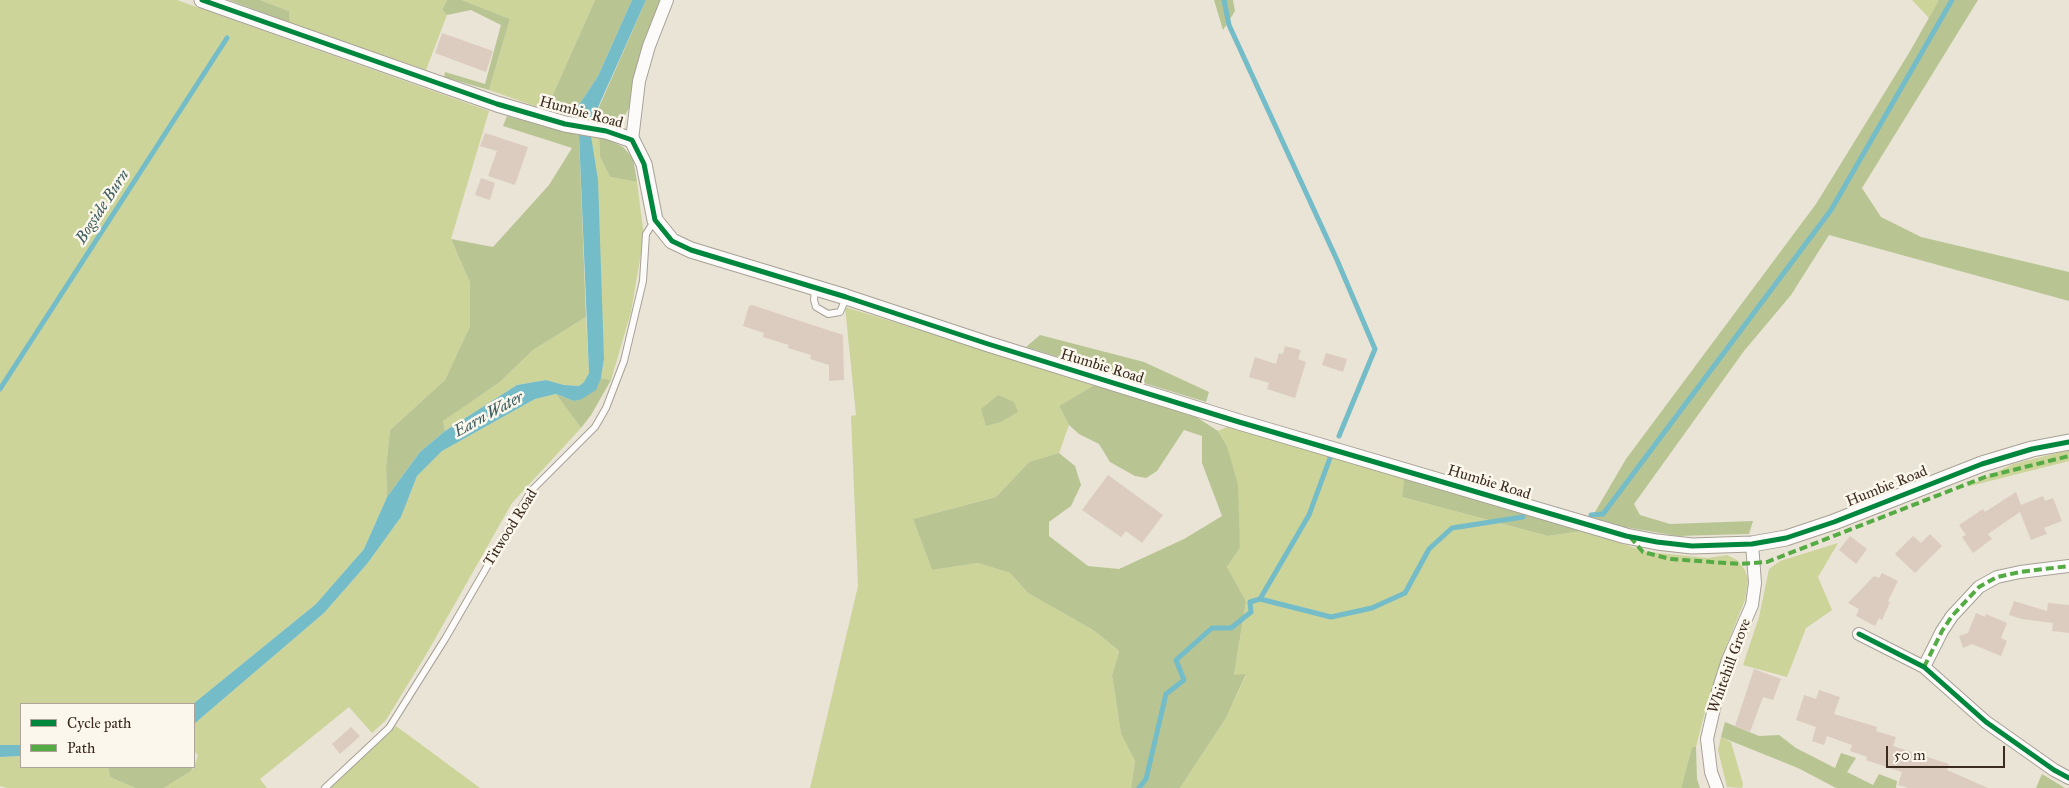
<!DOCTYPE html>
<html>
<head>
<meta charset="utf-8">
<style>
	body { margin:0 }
	#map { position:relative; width:2069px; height:788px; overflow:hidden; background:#e9e4d5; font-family:"IM FELL Great Primer",serif }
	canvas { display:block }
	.legend { position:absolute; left:20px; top:703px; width:175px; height:65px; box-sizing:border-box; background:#fbf7ec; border:1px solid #aea59a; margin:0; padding:6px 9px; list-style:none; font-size:15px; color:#3b2a1e }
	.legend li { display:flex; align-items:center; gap:10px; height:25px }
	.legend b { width:25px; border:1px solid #aea59a }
	.scale { position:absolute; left:1886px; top:746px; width:119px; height:22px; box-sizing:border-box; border:2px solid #3b2a1e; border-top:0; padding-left:6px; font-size:15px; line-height:18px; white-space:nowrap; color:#3b2a1e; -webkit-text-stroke:4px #fbf7ec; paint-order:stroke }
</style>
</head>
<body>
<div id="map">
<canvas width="2069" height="788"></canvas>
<ul class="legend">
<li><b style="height:6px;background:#00873e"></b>Cycle path</li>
<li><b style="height:6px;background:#55ab43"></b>Path</li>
</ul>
<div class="scale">50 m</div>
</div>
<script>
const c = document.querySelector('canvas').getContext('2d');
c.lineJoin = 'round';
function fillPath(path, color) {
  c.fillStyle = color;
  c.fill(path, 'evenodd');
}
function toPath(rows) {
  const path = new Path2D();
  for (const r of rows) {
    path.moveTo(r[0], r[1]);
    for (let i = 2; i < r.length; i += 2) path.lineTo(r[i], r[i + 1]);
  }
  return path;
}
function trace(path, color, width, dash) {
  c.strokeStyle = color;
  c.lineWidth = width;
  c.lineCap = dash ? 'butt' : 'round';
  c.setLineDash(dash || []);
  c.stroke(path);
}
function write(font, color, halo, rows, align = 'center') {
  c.font = font + ' "IM FELL Great Primer",serif';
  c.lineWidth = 5;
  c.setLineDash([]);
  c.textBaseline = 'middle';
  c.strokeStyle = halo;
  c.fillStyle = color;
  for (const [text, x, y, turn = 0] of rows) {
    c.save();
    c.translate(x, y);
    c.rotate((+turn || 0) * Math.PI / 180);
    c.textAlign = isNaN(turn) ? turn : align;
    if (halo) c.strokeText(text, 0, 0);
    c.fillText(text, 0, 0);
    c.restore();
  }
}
const green = toPath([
	[0,0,177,0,489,111,451,239,470,283,470,326,445,380,390,430,386,467,387,497,364,549,316,604,193,704,21,704,21,745,0,745],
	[260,0,447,0,442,10,447,15,426,70,290,23,289,11],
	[462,0,595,0,546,110,489,90,510,19],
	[1912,0,1939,0,1929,18],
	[591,136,599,137,600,157,610,177,637,182,644,236,631,312,611,380,601,378,604,359],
	[845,307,1096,384,1059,406,1069,425,1059,453,1029,462,996,497,913,519,932,570,978,563,1010,573,1028,593,1093,630,1118,650,1119,652,1112,675,1121,734,1135,761,1131,788,810,788,858,586,851,416,856,415],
	[586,317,589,373,584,382,579,386,564,385,546,380,517,385,445,431,442,421,500,382,533,350],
	[556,394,581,428,512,503,427,653,386,720,372,733,349,707,260,779,267,788,164,788,191,771,194,767,198,755,194,751,194,724,324,613,367,564,401,517,417,476,442,451,535,399],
	[1231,425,1404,478,1402,497,1548,536,1582,531,1648,552,1708,558,1727,555,1737,560,1745,570,1748,580,1745,600,1722,657,1706,708,1696,747,1692,747,1681,788,1180,788,1226,718,1246,675,1234,675,1246,601,1227,567,1240,548,1238,520,1227,446,1218,431],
	[2069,450,2069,461,1966,487,2013,464],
	[1838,543,1818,577,1832,610,1806,628,1787,677,1743,665,1759,617,1769,569,1780,561],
	[396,726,480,788,329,788],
	[1721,737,1731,742,1743,784,1742,788,1727,787,1718,750],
	[21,756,21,767,108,767,110,777,135,788,7,788,0,786,0,757]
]);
const forest = toPath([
	[229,0,260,0,289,11,290,23],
	[447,0,462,0,510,19,489,90,444,77,445,72,485,84,501,25,471,10,447,15,442,10],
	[595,0,632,0,598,76,571,117,546,110],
	[646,0,662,0,637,67,629,108,622,121,614,126,592,123],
	[1214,0,1233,0,1235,11,1223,30],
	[1939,0,1978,0,1862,188,1881,217,1921,237,2069,272,2069,301,1829,235,1791,295,1744,351,1634,504,1640,515,1670,524,1753,521,1749,534,1678,536,1613,525,1592,517,1626,459,1816,204,1909,53],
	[507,116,579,135,586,317,533,350,500,382,443,421,445,431,420,452,387,497,386,467,390,430,445,380,470,326,470,283,451,239,493,247,549,185,572,148,503,126],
	[599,137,609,140,623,147,633,158,637,182,610,177,600,157],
	[1040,335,1144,362,1209,392,1206,402,1026,347],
	[601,378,611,380,591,415,581,428,556,394,574,401,595,390],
	[1096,384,1190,413,1218,431,1227,446,1238,485,1240,548,1227,567,1246,601,1234,675,1246,674,1226,718,1180,788,1131,788,1135,761,1121,734,1112,675,1119,652,1118,650,1093,630,1028,593,1010,573,978,563,932,570,913,519,996,497,1029,462,1059,453,1075,466,1081,485,1071,506,1049,522,1049,536,1088,566,1119,569,1184,539,1222,516,1202,463,1202,436,1184,430,1157,471,1146,478,1135,476,1110,462,1099,444,1079,434,1069,425,1059,406],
	[998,395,1014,402,1018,412,1001,422,986,426,981,409],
	[1404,478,1582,531,1548,536,1402,497],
	[1725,722,1759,736,1779,735,1796,748,1835,768,1841,753,1856,758,1847,772,1873,785,1879,774,1897,781,1896,788,1836,788,1798,768,1721,737],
	[1692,747,1696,747,1697,779,1700,788,1681,788],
	[108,767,193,767,191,771,164,788,135,788,110,777],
	[2042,774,2065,788,2036,788]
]);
const water = toPath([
	[632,0,646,0,591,123,571,117,598,76],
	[579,135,591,136,598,180,604,359,601,378,596,390,582,399,574,401,556,394,535,399,442,451,417,476,401,517,367,564,324,613,194,724,193,704,316,604,364,549,387,497,420,452,445,431,517,385,546,380,564,385,579,386,584,382,589,373],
	[0,745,21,745,21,756,0,757]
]);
const stream = toPath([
	[1224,0,1229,25,1337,260,1375,349,1339,436],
	[0,389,227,38],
	[1591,515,1603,514,1831,210,1952,0],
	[1260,599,1309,515,1330,458],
	[1139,788,1146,779,1166,694,1184,680,1176,660,1212,628,1231,628,1251,612,1250,602,1260,599,1331,617,1372,608,1405,593,1429,549,1452,528,1523,517]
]);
const building = toPath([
	[442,33,493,51,486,72,435,53],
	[485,133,528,147,515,185,488,176,497,151,480,146],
	[481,178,495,183,490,200,475,195],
	[752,305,843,335,844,380,829,381,829,365,810,359,811,355,788,348,789,345,763,337,764,333,743,326,749,306],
	[1285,346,1301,350,1298,359,1306,362,1295,398,1267,389,1269,383,1249,377,1255,357,1276,364,1279,353,1283,354],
	[1326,353,1347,359,1343,372,1322,365],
	[1108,475,1163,515,1142,543,1126,531,1121,537,1082,510],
	[2016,492,2021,505,2043,496,2045,501,2053,498,2062,521,2044,528,2047,534,2031,540,2020,512,1988,534,1992,539,1973,553,1962,537,1966,535,1959,525,1983,509,1985,512],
	[1930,534,1942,546,1915,573,1895,554,1913,536,1921,543],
	[1850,536,1867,549,1856,564,1839,550],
	[1882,573,1898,581,1888,601,1890,602,1882,620,1879,618,1875,626,1856,616,1859,609,1848,603,1874,576,1879,578],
	[2014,601,2047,611,2048,603,2069,605,2069,633,2052,631,2053,623,2022,619,2009,615],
	[1976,613,1985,617,1986,614,2007,623,2001,638,2007,641,2001,656,1972,644,1963,648,1959,636,1968,633],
	[1754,669,1781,679,1773,700,1763,697,1750,732,1735,726],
	[1819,690,1840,697,1834,714,1877,727,1876,731,1896,737,1893,746,1949,764,1947,770,1988,788,1908,788,1898,785,1902,772,1866,760,1867,757,1850,751,1852,745,1827,736,1824,745,1812,741,1816,727,1796,720,1804,695,1816,699],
	[351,727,360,736,340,754,332,744]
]);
const service = toPath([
	[815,289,814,300,816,307,828,314,840,312,846,298],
	[325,788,389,728,445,639,531,491,595,427,606,408,624,361,643,281,646,234,655,220]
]);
const minor = toPath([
	[632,140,639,81,649,46,667,0],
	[1859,634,1924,667,1986,722,2054,770,2069,778],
	[1924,667,1942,631,1952,616,1979,587,1997,577,2020,572,2069,566],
	[1717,788,1711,772,1707,739,1718,691,1728,660,1752,605,1755,583,1752,544]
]);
const tertiary = toPath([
	[202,0,497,104,565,124,606,131,632,140,644,164,655,220,672,241,691,250,846,297,988,344,1239,422,1626,536,1657,542,1692,546,1752,544,1786,538,1834,522,1982,464,2032,449,2069,442]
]);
const quiet = toPath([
	[1630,537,1643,552,1670,559,1740,564,1767,562,1985,477,2069,456],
	[1924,667,1942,631,1952,616,1979,587,1997,577,2020,572,2069,566]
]);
const cycleway = toPath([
	[202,0,497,104,565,124,606,131,632,140,644,164,655,220,672,241,691,250,846,297,988,344,1239,422,1626,536,1657,542,1692,546,1752,544,1786,538,1834,522,1982,464,2032,449,2069,442],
	[1859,634,1924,667,1986,722,2054,770,2069,778]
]);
const streetNames = [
	["Humbie Road",581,113,15],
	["Humbie Road",1102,367,17],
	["Humbie Road",1489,483,17],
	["Humbie Road",1887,487,-22],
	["Titwood Road",511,528,-58],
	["Whitehill Grove",1730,666,-70]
];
const waterNames = [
	["Bogside Burn",103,207,-57],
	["Earn Water",489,415,-29]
];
fillPath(green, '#ccd49a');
fillPath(forest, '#b8c593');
fillPath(water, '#74bcc8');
trace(stream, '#74bcc8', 5);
fillPath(building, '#dcccc0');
trace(service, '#a7a197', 8);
trace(minor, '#a7a197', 14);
trace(tertiary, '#a7a197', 17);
trace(service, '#fcfbf9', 6);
trace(minor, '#fcfbf9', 12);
trace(tertiary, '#fcfbf9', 15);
trace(quiet, '#55ab43', 4, [8, 4]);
trace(cycleway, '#00873e', 5);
write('15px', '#3b2a1e', '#fbf7ec', streetNames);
write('italic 16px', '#3e5e60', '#fbf7ec', waterNames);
</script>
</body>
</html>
